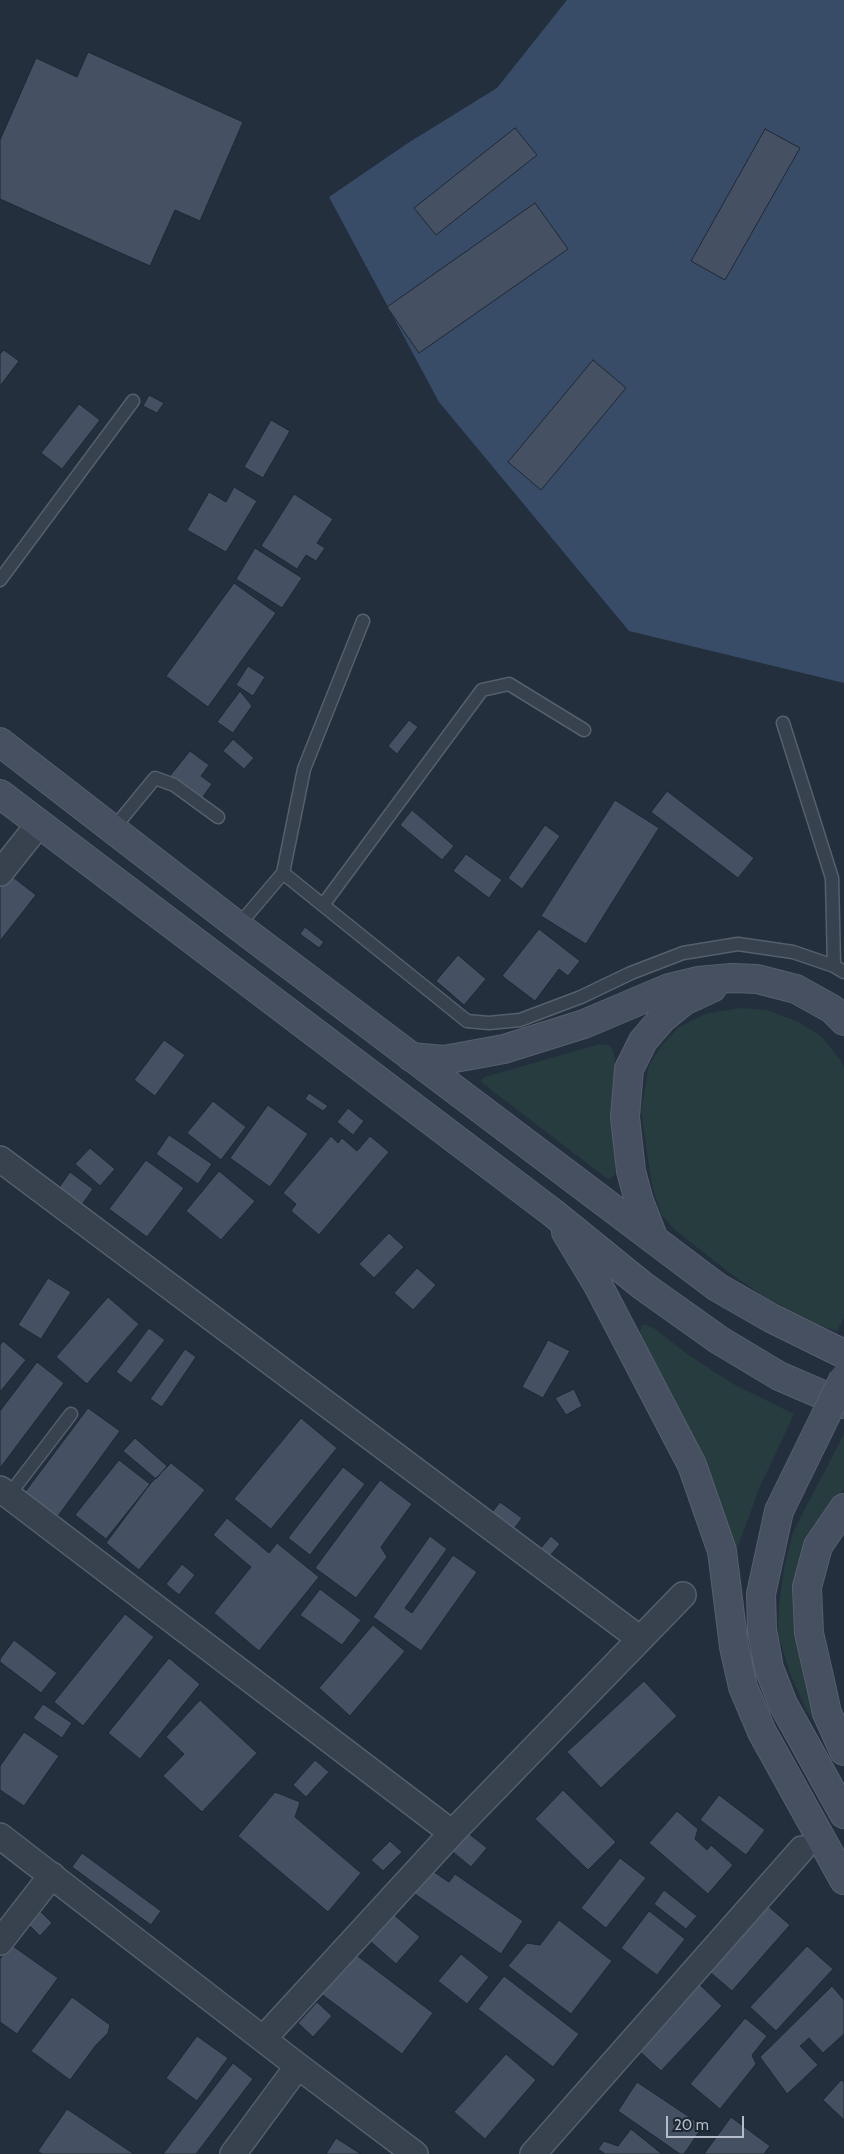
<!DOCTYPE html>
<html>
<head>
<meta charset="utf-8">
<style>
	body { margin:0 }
	#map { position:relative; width:844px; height:2154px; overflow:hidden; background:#242f3e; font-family:Cabin,sans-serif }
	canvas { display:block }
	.scale { position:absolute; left:666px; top:2116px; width:78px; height:22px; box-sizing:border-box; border:2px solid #b4bcc9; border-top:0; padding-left:6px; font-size:15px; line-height:18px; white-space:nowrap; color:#b4bcc9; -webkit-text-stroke:4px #1d2633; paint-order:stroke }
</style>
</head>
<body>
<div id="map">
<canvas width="844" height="2154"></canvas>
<div class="scale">20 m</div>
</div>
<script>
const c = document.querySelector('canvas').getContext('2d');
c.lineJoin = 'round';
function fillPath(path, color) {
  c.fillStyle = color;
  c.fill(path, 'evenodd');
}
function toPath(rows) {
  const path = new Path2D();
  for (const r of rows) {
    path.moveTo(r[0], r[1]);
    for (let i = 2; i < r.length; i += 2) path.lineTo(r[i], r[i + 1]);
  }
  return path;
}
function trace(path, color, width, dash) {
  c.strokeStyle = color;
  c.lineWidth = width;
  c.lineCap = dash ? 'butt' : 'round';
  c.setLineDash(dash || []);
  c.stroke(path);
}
const green = toPath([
	[740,1008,767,1010,799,1022,822,1037,841,1061,844,1067,844,1318,837,1331,819,1325,766,1298,730,1273,675,1230,661,1214,652,1186,641,1111,649,1065,662,1045,679,1027,705,1014],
	[600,1044,609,1045,613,1050,615,1061,615,1174,611,1179,605,1177,481,1082,482,1079,485,1077],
	[642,1325,647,1325,655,1329,690,1356,735,1385,794,1414,759,1489,735,1554,642,1341,640,1331],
	[844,1434,844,1489,822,1514,808,1538,796,1608,803,1669,823,1732,807,1712,791,1676,778,1635,779,1605,784,1568,793,1532]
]);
const water = toPath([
	[567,0,844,0,844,683,629,631,439,402,329,197,408,143,497,88]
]);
const building = toPath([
	[88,52,243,122,200,221,175,210,150,266,0,199,0,140,36,58,77,77,88,52],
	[515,128,537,155,436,235,414,208,515,128],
	[765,129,800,148,725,280,691,261,765,129],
	[535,203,568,249,419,353,387,307,535,203],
	[4,350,19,361,0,386,0,354,4,350],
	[593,360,626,388,541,490,508,462,593,360],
	[149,395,164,403,157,413,143,406,149,395],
	[79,404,100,420,62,469,41,453,79,404],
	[271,420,290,431,263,478,244,467,271,420],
	[234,487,257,501,226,552,187,530,209,492,226,502,234,487],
	[294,494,333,519,317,543,325,548,316,561,306,555,297,569,261,546,294,494],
	[255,548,302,578,282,608,236,579,255,548],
	[234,583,276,613,208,707,166,676,234,583],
	[248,666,265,677,253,696,236,685,248,666],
	[240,691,252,706,233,733,217,722,240,691],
	[409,720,418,727,397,754,388,746,409,720],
	[233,739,254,758,244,769,223,751,233,739],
	[190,751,209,765,201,776,212,784,200,801,169,777,190,751],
	[667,791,754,858,738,878,651,812,667,791],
	[615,800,659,828,586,944,541,916,615,800],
	[412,810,454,846,442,860,400,825,412,810],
	[545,825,560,836,522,889,508,878,545,825],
	[466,854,502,880,489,898,453,871,466,854],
	[0,867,36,895,0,941,0,867],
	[305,927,324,942,319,948,300,934,305,927],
	[539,929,580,961,568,976,559,969,535,1001,502,976,539,929],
	[458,955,486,979,464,1005,436,981,458,955],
	[164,1040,185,1055,155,1096,134,1080,164,1040],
	[309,1093,328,1106,323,1111,305,1099,309,1093],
	[213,1101,246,1127,221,1160,187,1133,213,1101],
	[268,1105,308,1134,270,1187,230,1158,268,1105],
	[348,1108,364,1121,353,1135,337,1122,348,1108],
	[169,1135,212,1164,198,1184,156,1154,169,1135],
	[331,1136,338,1143,342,1138,357,1151,370,1136,389,1152,319,1235,291,1211,296,1204,283,1193,331,1136],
	[90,1148,115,1169,100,1186,75,1164,90,1148],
	[146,1160,184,1188,147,1237,109,1209,146,1160],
	[219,1171,255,1201,221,1240,186,1211,219,1171],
	[70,1172,93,1189,81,1206,58,1189,70,1172],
	[389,1233,404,1247,374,1278,359,1264,389,1233],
	[417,1268,436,1285,413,1310,394,1293,417,1268],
	[48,1278,71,1292,41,1339,18,1325,48,1278],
	[108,1297,139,1324,87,1384,56,1357,108,1297],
	[149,1328,165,1340,131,1383,116,1372,149,1328],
	[548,1340,570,1351,543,1398,522,1387,548,1340],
	[3,1341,26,1360,0,1392,0,1345,3,1341],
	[185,1349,196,1357,162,1407,150,1399,185,1349],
	[37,1362,64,1383,0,1468,0,1411,37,1362],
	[574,1389,582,1406,566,1415,555,1398,574,1389],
	[88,1408,120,1431,58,1516,25,1492,88,1408],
	[301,1418,337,1448,271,1529,234,1499,301,1418],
	[135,1438,167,1466,156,1479,123,1451,135,1438],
	[119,1460,150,1484,106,1539,75,1515,119,1460],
	[171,1463,205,1490,139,1570,106,1543,150,1484,171,1463],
	[343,1467,365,1484,310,1555,288,1538,343,1467],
	[380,1480,412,1504,381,1547,387,1557,356,1598,315,1568,380,1480],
	[500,1502,522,1518,511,1533,489,1516,500,1502],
	[227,1518,269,1553,277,1543,319,1577,259,1651,214,1613,251,1567,213,1535,227,1518],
	[430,1536,447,1549,405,1608,412,1613,453,1555,477,1572,421,1651,373,1617,430,1536],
	[551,1536,560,1544,549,1557,540,1549,551,1536],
	[182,1564,195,1575,179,1595,166,1584,182,1564],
	[320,1589,361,1620,342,1645,300,1615,320,1589],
	[125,1614,154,1637,83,1726,54,1702,125,1614],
	[373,1625,405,1651,350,1716,319,1688,373,1625],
	[14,1640,57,1673,41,1693,0,1662,0,1659,14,1640],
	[169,1658,200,1684,140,1759,108,1733,169,1658],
	[644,1681,677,1716,601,1788,567,1752,644,1681],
	[200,1700,257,1753,202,1812,163,1776,184,1754,166,1737,200,1700],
	[43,1704,72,1723,62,1738,33,1718,43,1704],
	[24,1732,59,1756,24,1806,0,1790,0,1766,24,1732],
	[315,1760,329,1772,306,1797,293,1785,315,1760],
	[563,1790,616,1842,588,1870,535,1819,563,1790],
	[275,1792,300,1802,295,1817,361,1873,328,1912,238,1836,275,1792],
	[719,1795,765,1830,746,1855,700,1820,719,1795],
	[677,1811,698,1829,695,1839,707,1850,711,1845,733,1865,708,1894,649,1843,677,1811],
	[463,1829,487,1848,471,1867,448,1848,463,1829],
	[390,1841,402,1852,383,1871,371,1860,390,1841],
	[82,1853,161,1911,151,1925,72,1867,82,1853],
	[620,1858,646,1878,606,1928,581,1908,620,1858],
	[428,1868,449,1882,455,1874,523,1921,501,1954,412,1892,428,1868],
	[664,1890,697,1916,686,1929,654,1904,664,1890],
	[762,1901,790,1925,732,1991,704,1967,762,1901],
	[40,1911,52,1923,40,1936,27,1923,40,1911],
	[649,1911,685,1939,657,1975,621,1948,649,1911],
	[393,1914,420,1937,396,1964,370,1941,393,1914],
	[559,1920,612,1961,571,2014,508,1966,527,1943,540,1945,559,1920],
	[10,1944,58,1978,17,2034,0,2022,0,1959,10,1944],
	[807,1946,833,1969,776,2031,750,2007,807,1946],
	[351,1951,433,2013,402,2054,320,1993,351,1951],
	[461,1954,489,1977,467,2004,438,1981,461,1954],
	[504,1976,579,2034,553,2067,478,2009,504,1976],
	[697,1982,722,2006,661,2071,636,2048,697,1982],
	[832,1986,844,2000,844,2034,823,2053,809,2038,800,2046,818,2065,787,2094,760,2057,832,1986],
	[72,1997,110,2025,108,2033,96,2045,70,2080,31,2051,72,1997],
	[317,2002,332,2016,313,2037,298,2023,317,2002],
	[745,2018,767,2036,752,2055,756,2064,720,2109,690,2084,745,2018],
	[197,2036,228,2058,197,2101,166,2078,197,2036],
	[506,2054,536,2080,485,2139,454,2112,506,2054],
	[233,2063,253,2079,196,2154,163,2154,233,2063],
	[841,2080,844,2082,844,2120,823,2100,841,2080],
	[637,2082,703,2126,684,2154,680,2154,618,2111,637,2082],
	[67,2109,134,2154,42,2154,38,2151,67,2109],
	[731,2117,770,2146,764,2154,704,2154,731,2117],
	[631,2129,662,2154,605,2154,598,2149,604,2141,618,2146,631,2129],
	[336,2138,361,2154,326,2154,336,2138]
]);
const service = toPath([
	[0,580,133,401],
	[783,723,832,878,834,966],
	[114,828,155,778,174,785,218,817],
	[283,873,467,1021,489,1023,520,1020,581,997,631,973,683,953,738,944,793,952,834,966,844,972],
	[323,905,482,690,509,684,584,730],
	[238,926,283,873,304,769,363,621],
	[9,1495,71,1414]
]);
const minor = toPath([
	[0,873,39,824],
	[0,1159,640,1639],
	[0,1489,452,1833],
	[0,1836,298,2066,415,2154],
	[0,1942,52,1875],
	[264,2038,452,1833,683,1595],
	[233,2154,298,2066],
	[533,2154,802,1849]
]);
const secondary = toPath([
	[0,742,238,926,717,1287,771,1318,844,1354],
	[0,794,553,1213,643,1286,719,1340,779,1376,844,1404],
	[411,1057,444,1060,504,1049,584,1024,669,988,698,981,732,978,757,979,796,989,832,1009,844,1021],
	[566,1232,598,1285,692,1465,722,1551,734,1647,743,1687,762,1732,844,1880],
	[653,1237,639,1201,631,1171,625,1117,629,1069,643,1041,662,1019,684,1001,712,988],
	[844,1508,818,1546,807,1587,809,1633,820,1681,827,1713,844,1751],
	[779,1511,761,1594,762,1630,769,1668,783,1704,844,1814]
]);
const secondaryBridge = toPath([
	[779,1511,844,1378]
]);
fillPath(green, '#263c3f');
fillPath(water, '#394c67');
fillPath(building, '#455162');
trace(building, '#1f2835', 1);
trace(service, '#565f6c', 15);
trace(minor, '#565f6c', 28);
trace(secondary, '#565f6c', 30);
trace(service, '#38414e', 12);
trace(minor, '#38414e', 25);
trace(secondary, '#465061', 28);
trace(secondaryBridge, '#565f6c', 30, []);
trace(secondaryBridge, '#465061', 28);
</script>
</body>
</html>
